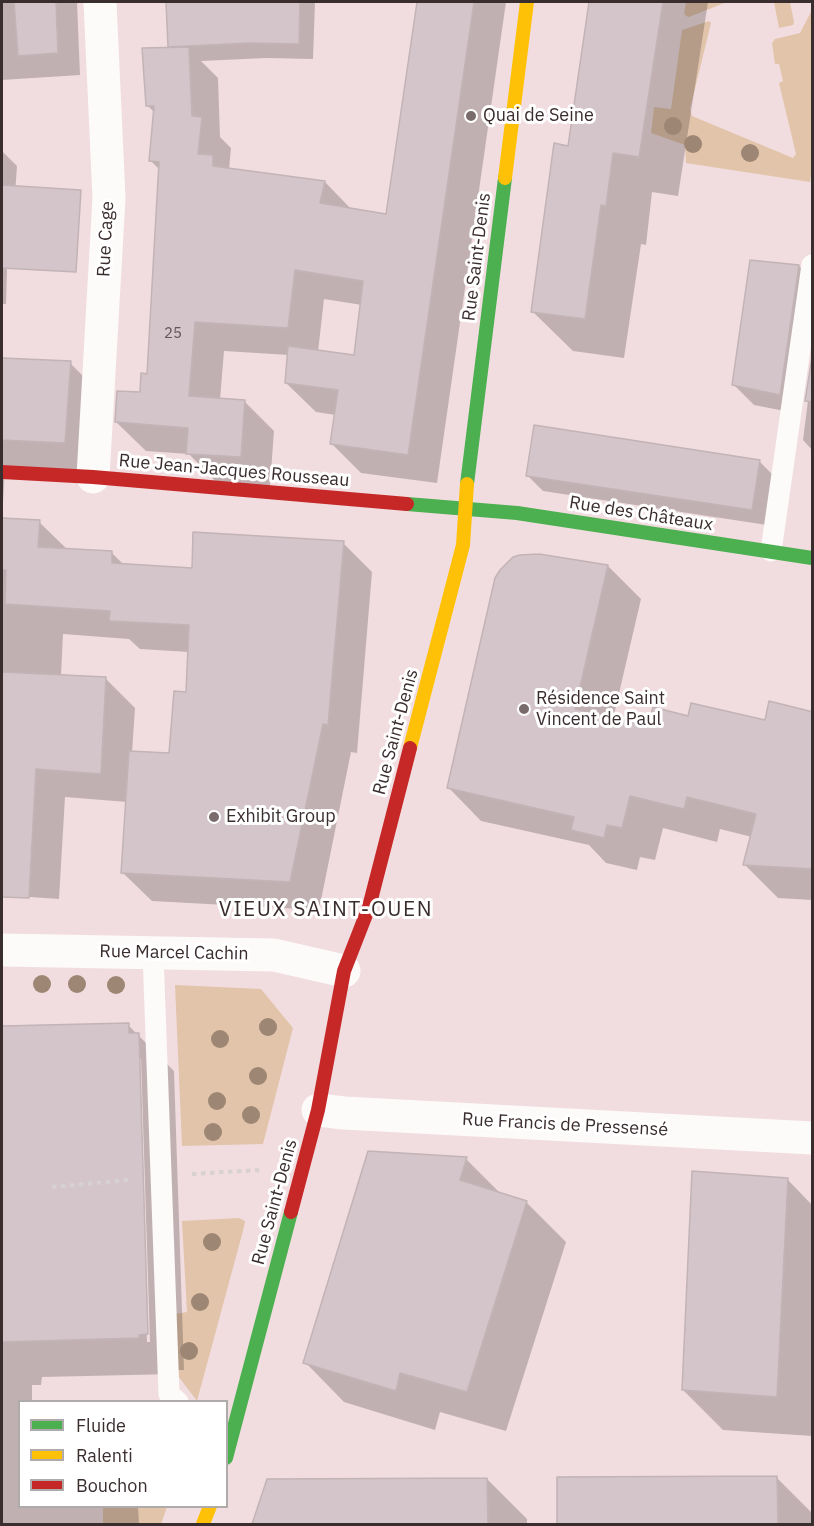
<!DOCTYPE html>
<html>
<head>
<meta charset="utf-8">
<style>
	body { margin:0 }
	#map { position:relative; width:814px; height:1526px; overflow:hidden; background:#f1dddf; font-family:"IBM Plex Sans",sans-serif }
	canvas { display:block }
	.frame { position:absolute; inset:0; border:3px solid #3a2d2e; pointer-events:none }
	.legend { position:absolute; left:18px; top:1400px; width:210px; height:108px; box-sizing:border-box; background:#fff; border:2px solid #b0abab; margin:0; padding:8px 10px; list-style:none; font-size:18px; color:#3a2d2e }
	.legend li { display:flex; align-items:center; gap:12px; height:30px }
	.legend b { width:30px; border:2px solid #b0abab }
</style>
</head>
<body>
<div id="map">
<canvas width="814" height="1526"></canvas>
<div class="frame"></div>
<ul class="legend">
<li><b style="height:8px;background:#4caf50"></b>Fluide</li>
<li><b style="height:8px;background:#ffc107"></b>Ralenti</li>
<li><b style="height:8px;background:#c62828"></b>Bouchon</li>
</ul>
</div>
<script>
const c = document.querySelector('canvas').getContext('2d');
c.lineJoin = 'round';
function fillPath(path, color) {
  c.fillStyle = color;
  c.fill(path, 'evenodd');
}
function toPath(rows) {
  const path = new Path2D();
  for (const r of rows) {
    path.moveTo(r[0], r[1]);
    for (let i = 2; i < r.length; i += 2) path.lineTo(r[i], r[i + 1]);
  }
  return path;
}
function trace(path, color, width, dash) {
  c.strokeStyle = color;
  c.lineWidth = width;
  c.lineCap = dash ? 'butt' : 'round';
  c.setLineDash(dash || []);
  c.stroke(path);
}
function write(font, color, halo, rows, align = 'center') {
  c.font = font + ' "IBM Plex Sans",sans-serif';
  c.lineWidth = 6;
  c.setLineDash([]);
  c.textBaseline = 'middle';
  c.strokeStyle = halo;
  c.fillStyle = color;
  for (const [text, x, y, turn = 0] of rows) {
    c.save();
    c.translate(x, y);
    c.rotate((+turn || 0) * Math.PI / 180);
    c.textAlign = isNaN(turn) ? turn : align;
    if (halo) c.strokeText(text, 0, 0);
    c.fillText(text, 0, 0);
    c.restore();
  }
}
const green = toPath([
	[686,2,727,2,689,17,686,16,684,13],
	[774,2,790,2,794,22,793,25,779,28],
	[812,10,812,168,810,182,686,163,685,145,651,133,654,107,671,109,682,30,709,21,711,23,690,109,692,116,793,158,796,154,779,83,783,81,779,64,775,64,772,43,775,39,800,33],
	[175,985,261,989,293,1028,263,1144,182,1146],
	[239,1218,245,1221,244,1227,197,1401,175,1372,175,1314,187,1312,182,1221],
	[103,1507,103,1506,167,1507,161,1524,103,1524]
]);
const shadow = toPath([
	[2,2,77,2,80,75,2,80],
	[167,2,315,2,313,59,266,58,201,61,218,78,220,137,231,148,229,170,325,182,352,210,388,216,418,2,506,2,437,483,361,473,332,444,336,415,316,412,286,383,289,355,224,351,220,400,244,401,274,431,270,486,217,483,189,454,146,451,116,422,141,394,148,375,160,170,151,161,155,113,147,105,170,49],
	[324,299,362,305,356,357,318,352],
	[590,2,708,2,678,196,652,192,646,245,641,244,624,358,573,351,533,312,570,147],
	[2,151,17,166,14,208,2,209],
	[2,264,7,270,6,304,2,304],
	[799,266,812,280,800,414,754,405,734,385],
	[2,359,70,363,99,392,94,472,5,468,2,520,39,522,68,550,112,553,124,565,193,569,343,543,372,572,357,753,351,752,319,910,152,901,123,873,127,802,65,797,59,899,2,895],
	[63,634,129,639,140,649,189,652,187,693,171,755,132,753,135,708,106,679,61,676],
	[812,369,812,450,803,440],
	[759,461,775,477,767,525,543,491,528,476],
	[608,566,641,599,613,719,649,727,689,718,766,722,812,713,812,900,778,898,745,865,752,837,720,829,717,842,663,828,655,860,640,857,637,870,606,863,589,845,481,821,448,787],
	[128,1025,174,1071,184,1370,174,1370,175,1374,42,1377,41,1385,32,1385,32,1402,20,1402,20,1506,138,1506,139,1524,2,1524,2,1027],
	[138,1059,141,1059,150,1342,147,1342],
	[466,1159,502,1195,526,1202,566,1242,506,1431,440,1412,435,1430,344,1402,305,1362],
	[788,1180,812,1205,812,1436,723,1430,683,1390],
	[777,1478,812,1513,812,1524,559,1524,559,1479],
	[487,1479,527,1519,527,1524,254,1524,268,1481]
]);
const building = toPath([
	[14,2,56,2,58,53,18,56,14,2],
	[166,2,300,2,299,44,250,43,168,47,166,2],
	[417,2,474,2,408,455,330,444,338,390,285,383,288,346,354,355,363,281,295,270,288,328,195,322,189,396,245,400,241,457,186,454,188,428,115,422,117,391,140,392,141,373,147,374,159,162,149,161,154,106,146,106,142,48,189,47,192,116,202,117,198,154,213,155,213,166,325,181,320,203,386,214,417,2],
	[589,2,663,2,639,157,613,153,606,206,601,205,585,319,531,312,554,143,568,146,589,2],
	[2,185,81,190,76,272,2,268,2,185],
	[750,260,799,265,780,395,732,385,750,260],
	[813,351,813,402,805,401,813,351],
	[2,358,71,361,65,443,2,440,2,358],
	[534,425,760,460,752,510,526,476,534,425],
	[2,518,40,520,38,547,112,551,112,563,192,568,193,532,344,541,328,725,323,724,290,882,121,873,129,751,169,753,174,691,186,692,189,625,109,621,110,611,5,604,6,570,2,570,2,518],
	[539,554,608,565,575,709,648,726,653,707,688,716,691,703,765,720,769,701,813,712,813,869,743,865,756,814,687,797,684,809,630,796,622,828,607,825,604,838,571,830,574,817,447,788,495,578,500,570,513,557,520,555,539,554],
	[2,672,106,677,101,774,36,769,29,898,2,897,2,672],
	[129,1023,129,1033,139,1033,148,1334,139,1335,139,1338,2,1342,2,1026,129,1023],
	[368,1151,467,1157,460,1180,527,1201,467,1392,400,1373,396,1391,303,1363,368,1151],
	[692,1171,788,1178,777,1397,682,1390,692,1171],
	[777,1476,778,1524,557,1524,557,1477,777,1476],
	[487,1478,488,1524,252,1524,267,1479,487,1478]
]);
const path = toPath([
	[192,1174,257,1170,262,1172],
	[52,1187,128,1180]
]);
const lane = toPath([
	[771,551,812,265],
	[153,953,169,1394,178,1402]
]);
const street = toPath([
	[93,477,109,198,100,2],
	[2,950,274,955,344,971],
	[318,1110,344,1113,812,1138]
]);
const fast = toPath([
	[467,484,505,178],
	[407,504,517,513,812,558],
	[226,1458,291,1212]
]);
const slow = toPath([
	[505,178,527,2],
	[410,748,463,545,467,484],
	[203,1524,210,1506]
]);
const jam = toPath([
	[2,472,93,477,407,504],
	[291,1212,318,1110,344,971,369,907,410,748]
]);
const trees = [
	[673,126],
	[693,144],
	[750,153],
	[42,984],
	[77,984],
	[116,985],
	[268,1027],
	[220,1039],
	[258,1076],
	[217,1101],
	[251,1115],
	[213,1132],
	[212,1242],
	[200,1302],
	[189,1351]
];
const markers = [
	[471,116,6,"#7a6b6c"],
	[524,709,6,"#7a6b6c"],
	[214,817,6,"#7a6b6c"]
];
const numberNames = [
	["25",173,334]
];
const poiNames = [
	["Quai de Seine",483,116],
	["Résidence Saint",536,699],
	["Vincent de Paul",536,720],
	["Exhibit Group",226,817]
];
const streetNames = [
	["Rue Cage",106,239,-87],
	["Rue Saint-Denis",477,257,-83],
	["Rue Jean-Jacques Rousseau",234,471,5],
	["Rue des Châteaux",641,514,9],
	["Rue Saint-Denis",396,732,-75],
	["Rue Marcel Cachin",174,953,1],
	["Rue Francis de Pressensé",565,1125,3],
	["Rue Saint-Denis",275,1202,-75]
];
const quarterNames = [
	["VIEUX SAINT-OUEN",326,910]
];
fillPath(green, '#e2c4aa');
fillPath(shadow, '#0003');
fillPath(building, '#d4c5ca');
trace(building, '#c2b3b7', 1.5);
trace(path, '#d7d1d1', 4, [4.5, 4.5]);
trace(lane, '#fdfafa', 21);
trace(street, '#fdfafa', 33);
trace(fast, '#4caf50', 14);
trace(slow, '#ffc107', 14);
trace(jam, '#c62828', 14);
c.fillStyle = '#9d8673';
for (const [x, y] of trees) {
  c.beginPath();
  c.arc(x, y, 9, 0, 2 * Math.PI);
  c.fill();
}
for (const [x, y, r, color] of markers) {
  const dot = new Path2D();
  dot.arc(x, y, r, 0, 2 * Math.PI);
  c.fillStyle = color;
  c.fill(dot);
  trace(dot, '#fff', 2);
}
write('15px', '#635658', null, numberNames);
write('18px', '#3a2d2e', '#fff', poiNames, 'left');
write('18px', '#3a2d2e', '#fff', streetNames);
c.letterSpacing = '1.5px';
write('21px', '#3a2d2e', '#fff', quarterNames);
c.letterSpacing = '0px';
</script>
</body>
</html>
